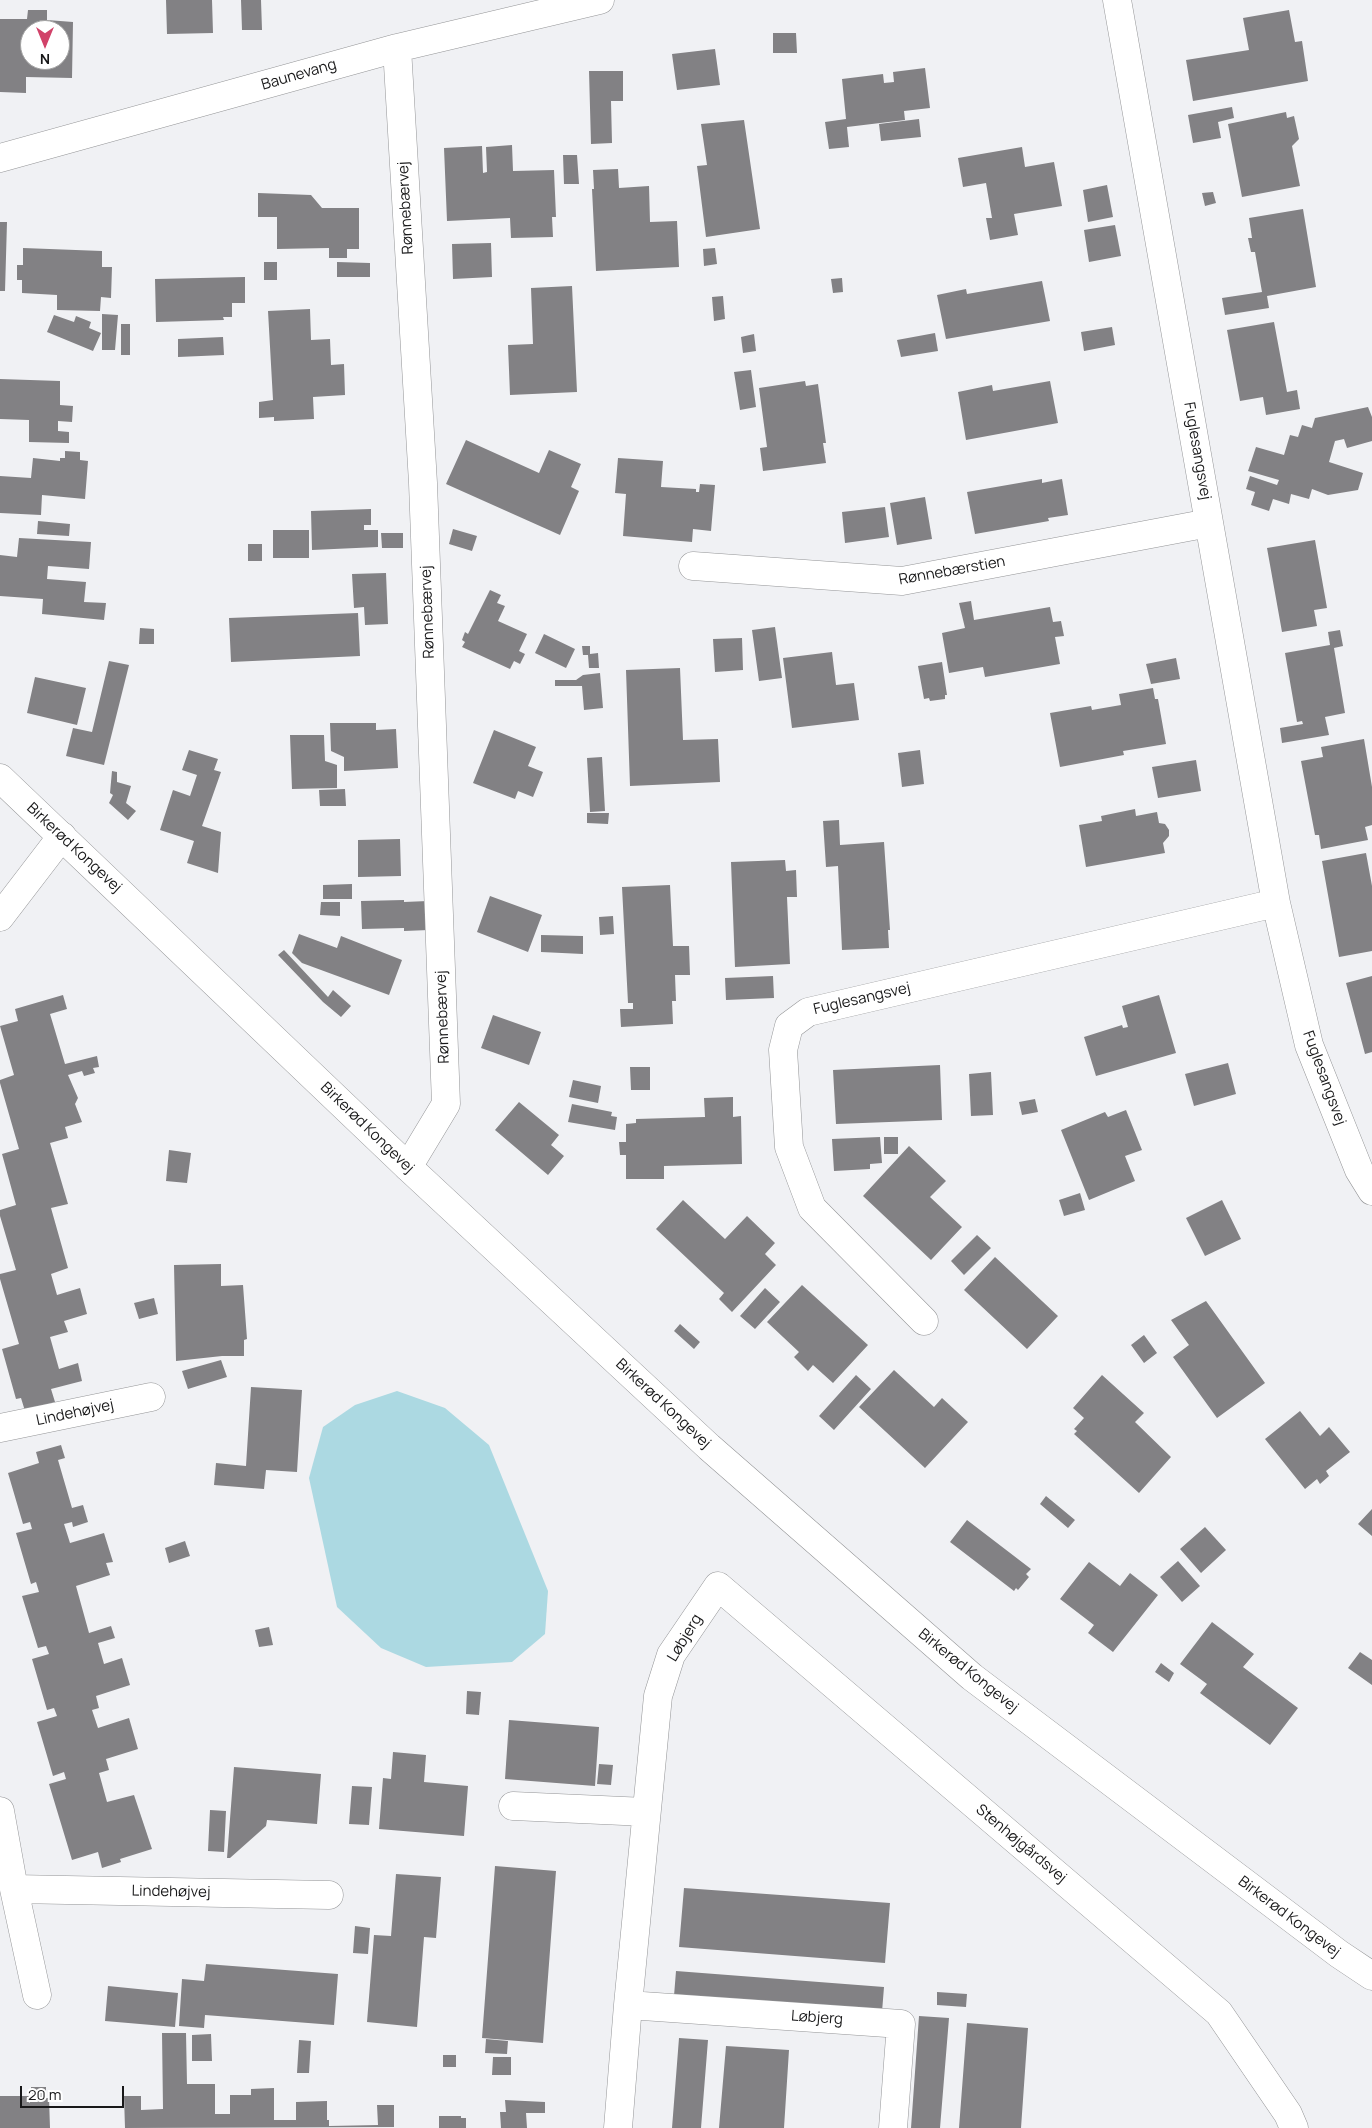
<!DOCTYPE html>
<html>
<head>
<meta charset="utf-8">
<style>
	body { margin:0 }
	#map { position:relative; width:1372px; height:2128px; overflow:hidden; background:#f0f1f4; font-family:Manrope,sans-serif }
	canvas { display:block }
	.north { position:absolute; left:20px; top:20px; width:50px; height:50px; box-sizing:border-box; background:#fff; border:1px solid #a3a3a3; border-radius:50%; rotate:180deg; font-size:14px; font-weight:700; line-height:20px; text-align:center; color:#181819 }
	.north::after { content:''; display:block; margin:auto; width:18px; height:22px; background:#d14269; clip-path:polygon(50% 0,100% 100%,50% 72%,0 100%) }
	.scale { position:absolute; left:20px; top:2086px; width:104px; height:22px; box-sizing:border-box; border:2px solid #181819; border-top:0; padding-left:6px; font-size:15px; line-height:18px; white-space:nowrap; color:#181819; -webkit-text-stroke:4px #fff; paint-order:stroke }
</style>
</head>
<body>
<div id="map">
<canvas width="1372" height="2128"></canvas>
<div class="north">N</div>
<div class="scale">20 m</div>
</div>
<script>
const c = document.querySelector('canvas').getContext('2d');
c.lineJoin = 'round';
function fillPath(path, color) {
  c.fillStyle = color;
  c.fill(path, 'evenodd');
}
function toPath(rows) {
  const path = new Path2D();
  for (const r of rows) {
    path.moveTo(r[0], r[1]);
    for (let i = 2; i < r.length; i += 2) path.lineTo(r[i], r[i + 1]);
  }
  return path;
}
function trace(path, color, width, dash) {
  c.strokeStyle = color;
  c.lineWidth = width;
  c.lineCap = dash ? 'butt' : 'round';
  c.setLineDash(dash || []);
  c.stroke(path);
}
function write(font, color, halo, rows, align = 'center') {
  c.font = font + ' Manrope,sans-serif';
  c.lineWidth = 4;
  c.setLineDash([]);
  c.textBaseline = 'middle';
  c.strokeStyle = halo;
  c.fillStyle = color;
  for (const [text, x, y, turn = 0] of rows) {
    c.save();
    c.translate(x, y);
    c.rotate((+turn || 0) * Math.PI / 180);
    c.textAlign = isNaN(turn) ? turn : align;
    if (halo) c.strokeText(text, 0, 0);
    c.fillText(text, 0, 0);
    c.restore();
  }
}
const water = toPath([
	[397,1391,445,1408,489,1445,548,1591,545,1634,512,1662,426,1667,381,1648,337,1607,309,1478,323,1427,355,1405]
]);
const building = toPath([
	[166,0,212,0,213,33,167,34],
	[241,0,261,0,262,30,242,30],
	[28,10,47,10,47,20,73,22,72,78,26,77,26,93,0,92,0,19,27,19],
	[30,30,60,30,60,60,30,60],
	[1289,10,1295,42,1302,41,1308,81,1193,101,1186,60,1249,50,1243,18],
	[773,33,796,33,797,53,773,53],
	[715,49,720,85,677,90,672,54],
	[925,68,930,108,904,111,905,120,847,127,849,147,829,149,825,122,846,119,842,79,883,74,884,83,894,82,893,72],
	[589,71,623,71,623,101,611,101,612,143,591,144],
	[1232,107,1234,118,1218,122,1221,138,1193,143,1188,115],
	[1286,112,1287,118,1294,116,1299,139,1292,146,1300,186,1242,197,1228,124],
	[919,119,921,137,881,141,879,124],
	[744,120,760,229,706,237,697,166,707,165,701,124],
	[512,145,513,171,554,170,556,217,552,217,553,237,511,238,510,218,447,221,444,148,482,146,483,173,487,172,486,147],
	[1022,147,1025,167,1054,162,1062,206,1014,214,1018,235,990,240,986,218,992,218,986,183,963,187,958,158],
	[563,155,577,155,579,184,564,184],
	[618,169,619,188,649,186,650,222,677,221,679,267,596,271,592,189,594,189,593,170],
	[1107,185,1113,217,1088,222,1083,190],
	[1213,192,1216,203,1205,206,1202,193],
	[258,193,311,195,322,208,359,208,359,249,347,249,347,258,329,258,329,248,277,249,277,217,258,217],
	[1303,209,1316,287,1267,296,1269,308,1225,315,1222,298,1262,292,1255,252,1251,252,1248,238,1252,238,1249,218],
	[0,222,7,222,5,291,0,291],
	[1115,225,1121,256,1089,262,1084,230],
	[491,243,492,277,453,279,452,244],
	[23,248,102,251,102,267,112,267,111,298,101,297,100,311,57,310,57,295,22,293,22,280,17,280,17,265,23,265],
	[715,248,717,264,704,266,703,249],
	[264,262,277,262,277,280,264,280],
	[337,262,370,263,370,277,337,277],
	[245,277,245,303,232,303,232,317,223,317,224,320,156,322,155,279],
	[842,278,843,292,833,293,831,279],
	[1042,281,1050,321,946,339,937,295,966,289,967,294],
	[572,286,577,392,510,395,508,345,533,344,531,288],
	[723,296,725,319,714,321,712,297],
	[310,309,311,340,330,339,331,365,344,364,345,395,313,397,314,419,274,421,274,417,259,418,259,402,273,400,268,311],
	[102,314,118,315,115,350,102,350],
	[54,315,74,322,76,316,91,322,89,328,101,333,93,351,47,332],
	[1274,322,1287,392,1297,390,1300,409,1266,415,1263,397,1240,401,1227,330],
	[121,324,130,324,130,355,121,355],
	[1112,327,1115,345,1084,351,1081,332],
	[935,333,938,351,901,357,897,340],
	[754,334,756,351,743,353,741,337],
	[223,337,224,355,178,357,178,339],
	[751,370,756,407,740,410,734,372],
	[0,379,60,381,60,405,73,406,72,422,58,421,58,431,69,432,69,443,29,442,29,420,0,419],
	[805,381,806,386,818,384,826,443,823,443,826,463,763,471,760,448,767,447,759,388],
	[1050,381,1058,423,966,440,958,392,992,385,993,391],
	[1368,407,1372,417,1372,441,1347,448,1344,439,1335,441,1329,462,1363,473,1358,490,1328,495,1312,489,1309,499,1291,494,1289,504,1273,499,1269,511,1251,505,1255,492,1246,489,1250,476,1277,485,1279,480,1248,471,1256,447,1284,455,1290,435,1298,437,1302,425,1312,428,1315,418],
	[466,440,539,473,549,450,581,464,571,487,579,491,560,535,446,484],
	[65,451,80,452,80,460,88,461,85,499,42,495,41,515,0,513,0,476,31,478,33,458,60,461,60,458,65,458],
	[618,458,663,461,661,487,696,489,696,492,699,492,700,484,715,485,711,531,693,529,692,542,623,536,626,494,615,493],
	[1042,479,1042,483,1062,479,1068,515,1048,518,1049,521,975,534,967,492],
	[925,497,932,539,897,545,890,503],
	[885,507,889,537,845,543,842,512],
	[371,509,371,525,364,525,364,530,378,530,378,547,312,550,311,511],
	[38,521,70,524,69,536,37,534],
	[453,529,477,536,472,551,449,544],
	[273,530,309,530,309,558,273,558],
	[381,533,403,533,403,548,382,548],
	[19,538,91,542,89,569,48,566,47,579,86,582,84,602,106,603,104,620,42,614,43,599,0,596,0,555,17,557],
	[1315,540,1327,608,1314,610,1317,626,1282,632,1267,548],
	[248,544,262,544,262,561,248,561],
	[386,573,388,624,365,625,364,607,354,608,352,574],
	[490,590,501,595,497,603,505,606,498,621,527,634,519,651,525,654,520,664,514,661,510,669,462,647,465,642,462,640,465,632,468,634],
	[971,601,974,620,1050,607,1053,622,1061,621,1064,636,1055,637,1060,664,985,677,983,667,949,673,942,633,965,628,959,603],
	[358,613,360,656,231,662,229,618],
	[775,627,782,678,759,681,752,630],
	[140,628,154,629,154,644,139,644],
	[1340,630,1343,646,1334,648,1345,713,1325,717,1329,735,1282,743,1280,728,1303,724,1302,721,1297,722,1285,653,1330,645,1328,632],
	[544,634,575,649,566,668,535,653],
	[742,638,743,670,715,672,713,639],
	[582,646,590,646,590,654,598,653,599,668,589,668,588,655,583,655],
	[832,652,836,685,854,683,859,720,792,728,783,658],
	[1176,658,1180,679,1151,684,1146,664],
	[109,661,129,665,104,765,66,756,73,728,92,732],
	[942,662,947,695,945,695,945,699,930,701,929,698,924,699,918,666],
	[680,668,683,740,718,739,720,782,630,786,626,670],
	[600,673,603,708,584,710,582,686,555,686,555,680,576,680,583,675],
	[35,677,86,688,77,725,27,713],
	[1153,688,1155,699,1158,699,1166,744,1123,751,1124,755,1060,767,1050,713,1091,706,1092,710,1121,705,1119,694],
	[330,723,376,723,376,730,396,729,398,768,344,771,344,757,331,751],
	[494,730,536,747,528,766,543,772,533,797,518,791,515,799,473,783],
	[290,735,324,735,325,761,337,765,337,788,292,789],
	[1364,739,1372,787,1372,825,1365,827,1368,840,1321,849,1319,835,1315,835,1301,761,1323,757,1321,747],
	[189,750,218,759,214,770,221,772,202,826,221,832,218,873,187,863,194,841,160,830,173,790,190,796,197,775,182,770],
	[920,750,924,784,902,787,898,753],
	[602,757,605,811,590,812,587,758],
	[1196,760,1201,791,1158,798,1152,767],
	[112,771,117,772,117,782,131,786,126,803,136,811,128,820,109,803,113,795,110,793],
	[345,789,346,806,320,806,319,790],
	[1135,809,1136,816,1157,812,1159,823,1165,824,1169,830,1169,836,1163,843,1165,853,1086,867,1079,825,1102,821,1101,816],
	[587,813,609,813,608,824,587,823],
	[839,820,840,845,884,842,890,930,888,930,889,948,842,950,838,866,826,867,823,821],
	[400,839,401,876,358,877,358,840],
	[1366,853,1372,886,1372,951,1339,957,1322,861],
	[785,860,786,871,796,870,797,897,787,897,790,964,735,967,731,862],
	[352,884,352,899,323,899,323,885],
	[670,885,673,946,689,946,690,975,675,975,676,1001,672,1001,673,1024,621,1027,620,1009,633,1009,633,1003,628,1003,622,887],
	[490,896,542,915,528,952,477,932],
	[404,900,404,902,428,901,429,930,404,931,404,928,362,929,361,901],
	[321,902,340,902,340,916,320,915],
	[613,916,614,934,600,935,599,917],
	[299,934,337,948,341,936,402,960,389,995,302,963,292,953],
	[541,935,583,936,583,954,541,952],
	[284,950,328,997,333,990,351,1006,341,1017,323,1002,278,955],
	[773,976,774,998,726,1000,725,978],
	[1372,976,1372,1052,1365,1054,1346,983],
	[63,995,67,1009,50,1014,65,1064,97,1056,99,1067,93,1068,95,1073,84,1076,82,1071,68,1075,78,1098,75,1104,82,1122,65,1127,68,1138,50,1143,68,1204,51,1208,68,1268,51,1274,57,1295,80,1288,87,1314,64,1321,68,1332,50,1337,59,1369,78,1363,82,1381,51,1389,55,1402,25,1411,21,1398,16,1399,2,1349,19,1344,0,1279,0,1274,16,1270,0,1216,0,1210,16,1205,2,1154,19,1149,0,1083,0,1080,14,1075,0,1026,18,1021,15,1009],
	[1159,995,1176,1053,1096,1076,1084,1037,1122,1025,1123,1028,1128,1027,1122,1006],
	[493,1015,541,1032,529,1065,481,1048],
	[1228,1063,1236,1094,1194,1106,1185,1074],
	[940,1065,942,1120,836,1124,833,1070],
	[630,1067,650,1067,650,1090,631,1090],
	[991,1072,993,1115,971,1116,969,1074],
	[573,1080,601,1086,598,1103,569,1097],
	[733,1097,733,1117,741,1116,742,1164,664,1166,664,1179,626,1179,626,1155,620,1155,619,1142,626,1142,626,1124,636,1123,636,1119,705,1117,704,1098],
	[1035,1099,1038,1112,1022,1115,1019,1102],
	[519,1102,559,1135,551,1145,564,1156,548,1175,495,1130],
	[572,1104,612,1112,611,1116,617,1117,615,1130,568,1122],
	[1126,1110,1142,1150,1125,1156,1135,1181,1089,1200,1061,1130,1105,1112,1108,1117],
	[880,1137,882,1163,870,1164,870,1169,834,1171,832,1139],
	[884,1137,898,1137,898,1154,884,1154],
	[909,1146,946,1181,930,1197,962,1227,931,1260,863,1196],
	[169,1150,191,1153,187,1183,166,1181],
	[1080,1193,1085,1210,1064,1216,1059,1200],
	[683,1200,725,1239,747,1216,775,1243,765,1254,776,1265,732,1312,719,1299,724,1293,656,1229],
	[1222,1200,1241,1239,1205,1256,1186,1218],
	[977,1235,991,1248,964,1275,951,1261],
	[995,1257,1058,1316,1027,1349,964,1290],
	[221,1264,221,1286,243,1285,247,1339,244,1340,244,1356,222,1356,176,1361,174,1265],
	[802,1285,868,1345,833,1383,813,1365,808,1371,794,1357,799,1352,767,1322],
	[765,1288,780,1302,755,1329,740,1316],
	[154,1298,158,1314,139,1319,134,1303],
	[1206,1301,1265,1383,1217,1418,1173,1357,1189,1345,1171,1320],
	[680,1324,700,1342,694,1349,674,1331],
	[1144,1335,1157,1353,1144,1363,1131,1345],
	[221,1360,227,1377,188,1389,182,1371],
	[894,1370,934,1407,942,1398,968,1422,925,1468,859,1407],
	[856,1375,871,1389,834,1430,819,1416],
	[1102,1375,1144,1413,1135,1422,1171,1457,1139,1493,1074,1434,1077,1431,1074,1429,1084,1418,1073,1408],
	[251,1387,302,1390,297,1472,266,1470,264,1489,214,1485,216,1463,246,1466],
	[1300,1411,1320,1436,1329,1427,1350,1452,1326,1471,1329,1476,1320,1484,1317,1479,1305,1489,1265,1439],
	[61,1445,65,1458,58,1460,72,1508,83,1505,88,1522,73,1527,72,1522,64,1524,70,1543,104,1533,113,1562,106,1563,110,1575,76,1586,89,1633,111,1626,115,1638,98,1643,104,1664,122,1658,130,1685,96,1696,99,1708,92,1710,98,1728,129,1718,138,1749,106,1759,109,1770,99,1773,107,1802,134,1795,152,1849,120,1859,121,1862,102,1868,98,1852,72,1860,49,1784,66,1779,64,1772,53,1776,37,1722,57,1716,54,1708,47,1710,32,1659,49,1654,46,1646,38,1648,22,1596,39,1592,36,1582,31,1584,16,1533,32,1529,30,1522,23,1524,8,1473,39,1463,36,1452],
	[1046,1496,1075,1520,1068,1528,1040,1504],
	[1372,1509,1372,1536,1358,1524],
	[967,1520,1031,1569,1026,1574,1029,1577,1018,1590,1016,1588,1014,1591,950,1542],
	[1205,1527,1226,1550,1201,1573,1180,1549],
	[185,1541,190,1556,169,1563,165,1548],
	[1178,1561,1200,1586,1182,1602,1160,1577],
	[1089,1562,1120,1586,1130,1573,1158,1595,1113,1652,1088,1633,1094,1625,1060,1599],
	[1212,1622,1254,1654,1243,1667,1298,1708,1270,1745,1200,1693,1207,1684,1180,1664],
	[269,1627,273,1645,259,1647,255,1630],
	[1360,1652,1372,1660,1372,1685,1348,1668],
	[1161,1663,1174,1673,1169,1682,1155,1672],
	[467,1691,481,1692,479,1715,466,1714],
	[509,1720,599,1727,595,1786,505,1779],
	[393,1752,426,1755,424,1782,468,1786,464,1836,379,1829,383,1778,391,1779],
	[599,1764,613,1765,611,1785,597,1784],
	[234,1767,321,1774,317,1824,267,1820,266,1826,230,1858,227,1858],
	[352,1786,372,1787,369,1825,349,1824],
	[210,1810,226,1811,224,1852,208,1851],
	[495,1866,556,1871,543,2043,482,2038],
	[396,1874,441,1877,436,1938,424,1937,417,2027,367,2022,374,1935,391,1936],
	[684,1888,890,1903,885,1963,679,1947],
	[355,1926,370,1928,368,1954,353,1953],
	[206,1964,338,1974,334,2025,205,2015,204,2028,179,2026,182,1979,204,1981],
	[676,1971,884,1987,882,2012,674,1996],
	[108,1986,178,1993,175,2027,105,2021],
	[937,1992,967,1994,966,2007,937,2005],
	[919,2016,949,2018,940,2128,911,2128],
	[967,2023,1028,2028,1021,2128,959,2128],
	[162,2033,186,2033,187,2084,215,2084,215,2114,230,2114,230,2095,251,2095,251,2089,274,2088,274,2120,296,2120,296,2102,327,2101,327,2120,329,2120,329,2126,378,2125,377,2105,394,2105,394,2127,125,2128,124,2096,141,2096,141,2110,163,2109],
	[211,2034,212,2061,192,2061,192,2035],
	[679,2038,708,2040,701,2128,672,2128],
	[486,2039,508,2041,507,2054,485,2053],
	[299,2040,311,2041,309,2073,297,2073],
	[726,2046,789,2050,784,2128,719,2128],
	[443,2055,456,2055,456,2067,443,2067],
	[493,2057,511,2057,511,2075,492,2075],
	[31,2087,46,2087,46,2098,49,2098,50,2128,0,2128,0,2096,31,2096],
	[505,2100,545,2102,545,2113,526,2113,527,2128,501,2128,500,2112,506,2112],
	[439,2116,461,2116,461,2118,466,2118,466,2128,439,2128]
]);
const minor = toPath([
	[1117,0,1276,903,1309,1045,1359,1170,1372,1191],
	[397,48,423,483,446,1104,408,1167],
	[0,158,397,48,600,0],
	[693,566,902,581,1209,523],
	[0,917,62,836],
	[924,1321,812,1208,789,1147,783,1050,789,1026,808,1012,1276,903],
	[0,1428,151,1397],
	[513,1806,646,1812],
	[0,1811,14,1889,37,1995],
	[14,1889,329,1895],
	[628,2005,901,2024,893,2128],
	[618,2128,628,2005,658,1696,671,1655,718,1586,1219,2013,1288,2114,1294,2128]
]);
const secondary = toPath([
	[0,778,408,1167,709,1447,860,1579,972,1677,1339,1954,1372,1976]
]);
const streetNames = [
	["Baunevang",299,75,-16],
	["Rønnebærvej",406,208,-93],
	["Fuglesangsvej",1197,451,80],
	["Rønnebærstien",952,571,-10],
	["Rønnebærvej",428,612,-92],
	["Birkerød Kongevej",74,848,43],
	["Fuglesangsvej",862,999,-13],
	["Rønnebærvej",443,1017,-92],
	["Fuglesangsvej",1324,1078,70],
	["Birkerød Kongevej",367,1128,44],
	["Birkerød Kongevej",663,1404,43],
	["Lindehøjvej",75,1413,-12],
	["Løbjerg",685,1638,-59],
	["Birkerød Kongevej",968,1671,39],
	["Stenhøjgårdsvej",1021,1844,40],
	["Lindehøjvej",171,1892,1],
	["Birkerød Kongevej",1289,1917,37],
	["Løbjerg",817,2018,4]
];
fillPath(water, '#acd9e2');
fillPath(building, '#828184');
trace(minor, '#949597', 29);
trace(secondary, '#949597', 29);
trace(minor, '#fff', 28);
trace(secondary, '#fff', 28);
write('15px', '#181819', '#fff', streetNames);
</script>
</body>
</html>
